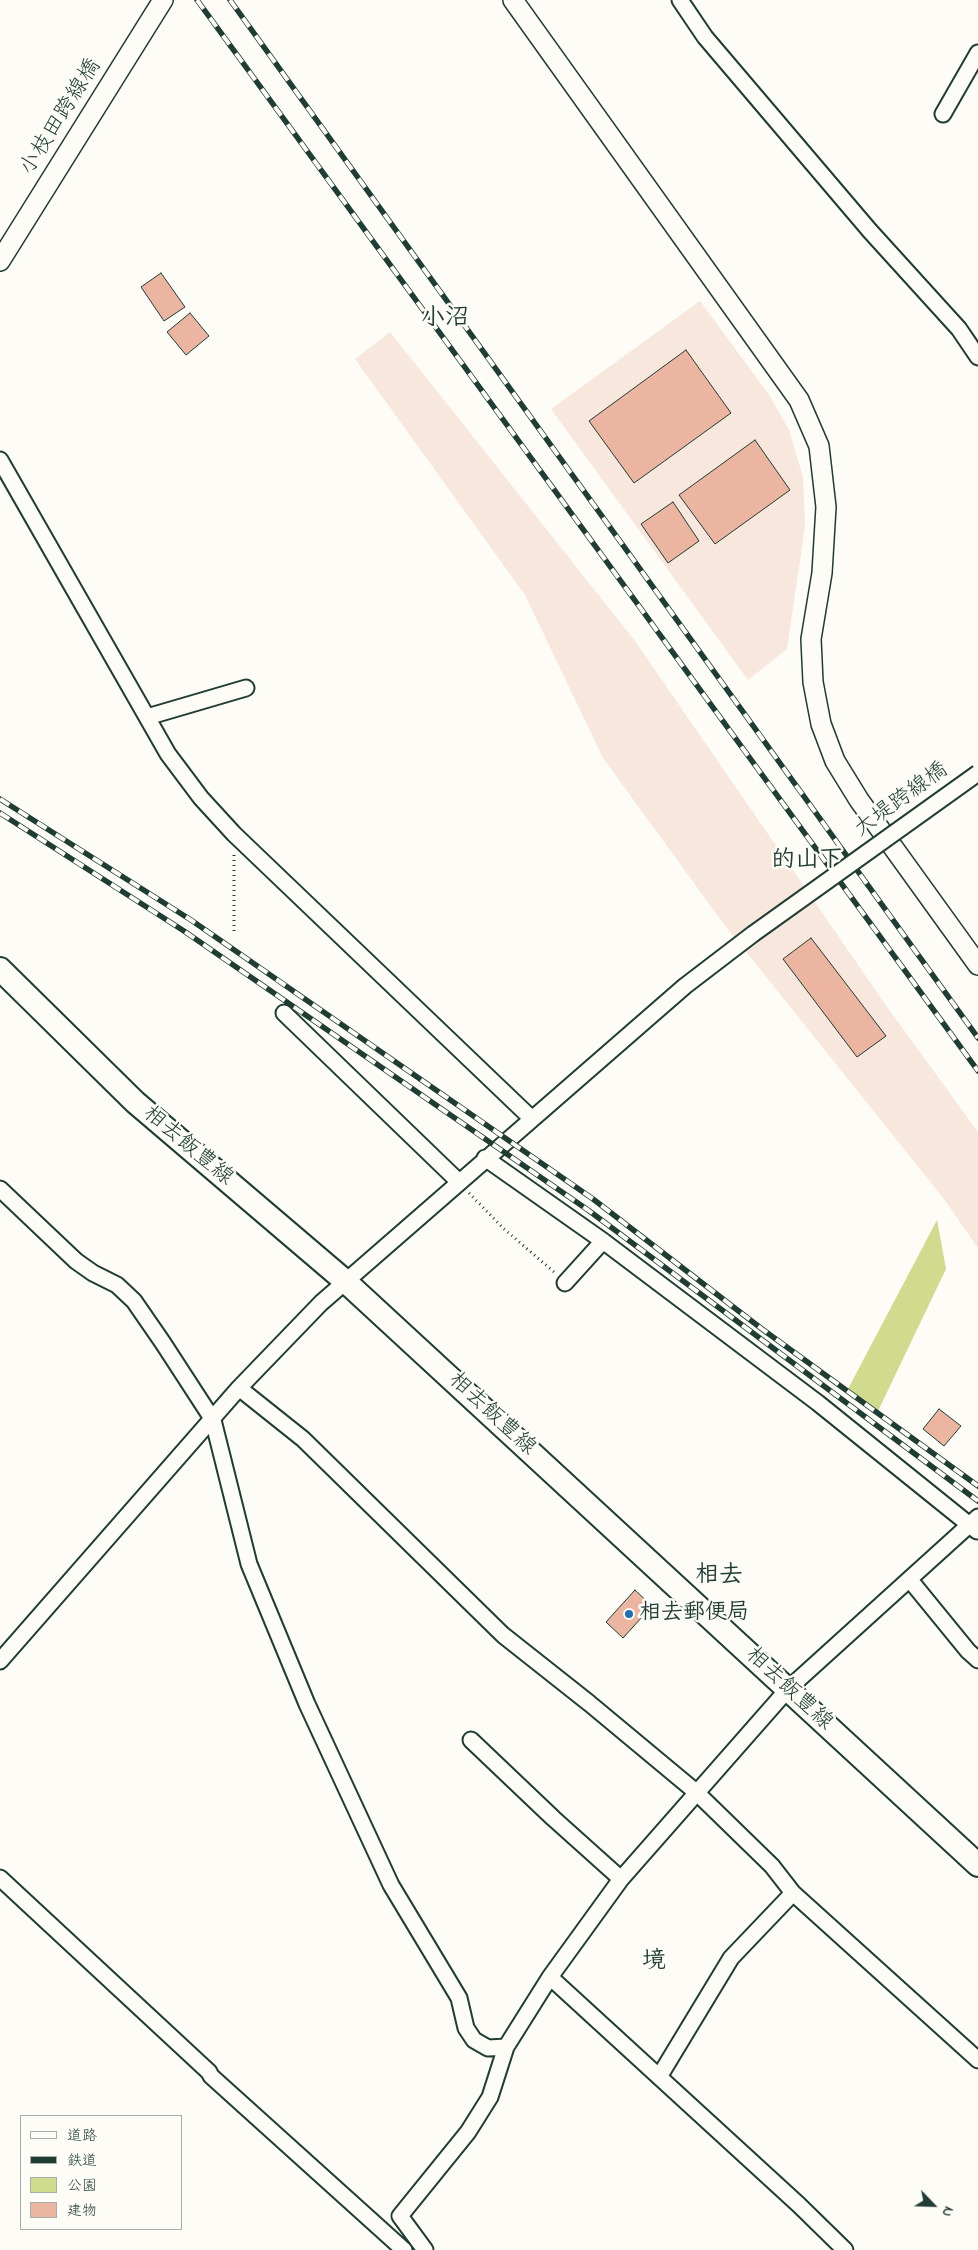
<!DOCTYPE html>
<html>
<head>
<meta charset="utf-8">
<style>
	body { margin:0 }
	#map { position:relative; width:978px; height:2250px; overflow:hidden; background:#fdfcf7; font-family:"Indie Flower","Klee One",sans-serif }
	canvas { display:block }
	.legend { position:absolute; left:20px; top:2115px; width:162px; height:115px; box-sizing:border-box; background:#fdfcf7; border:1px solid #a4b0a9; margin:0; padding:6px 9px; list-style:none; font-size:15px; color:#1f3d34 }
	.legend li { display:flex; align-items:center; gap:10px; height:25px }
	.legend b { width:25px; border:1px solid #a4b0a9 }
	.north { position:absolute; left:908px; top:2180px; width:50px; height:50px; -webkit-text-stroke:4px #fdfcf7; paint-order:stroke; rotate:114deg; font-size:14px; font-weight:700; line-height:20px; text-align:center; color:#1f3d34 }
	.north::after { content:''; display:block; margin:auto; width:18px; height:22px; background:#1f3d34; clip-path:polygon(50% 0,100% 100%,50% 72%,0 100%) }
</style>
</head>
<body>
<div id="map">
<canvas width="978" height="2250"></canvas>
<ul class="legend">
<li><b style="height:6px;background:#fdfcf7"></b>道路</li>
<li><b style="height:6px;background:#1f3d34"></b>鉄道</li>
<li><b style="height:14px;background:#d0db8e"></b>公園</li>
<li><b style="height:14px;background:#ecb5a1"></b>建物</li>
</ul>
<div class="north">N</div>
</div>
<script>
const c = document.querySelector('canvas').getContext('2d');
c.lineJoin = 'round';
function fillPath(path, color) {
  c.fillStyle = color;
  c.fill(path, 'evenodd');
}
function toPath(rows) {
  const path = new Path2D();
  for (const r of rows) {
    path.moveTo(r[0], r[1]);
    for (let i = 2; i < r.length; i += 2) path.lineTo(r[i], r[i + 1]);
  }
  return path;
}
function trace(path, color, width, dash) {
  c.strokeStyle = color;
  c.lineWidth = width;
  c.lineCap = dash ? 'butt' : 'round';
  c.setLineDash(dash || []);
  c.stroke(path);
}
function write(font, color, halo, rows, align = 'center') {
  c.font = font + ' "Indie Flower","Klee One",sans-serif';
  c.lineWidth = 5;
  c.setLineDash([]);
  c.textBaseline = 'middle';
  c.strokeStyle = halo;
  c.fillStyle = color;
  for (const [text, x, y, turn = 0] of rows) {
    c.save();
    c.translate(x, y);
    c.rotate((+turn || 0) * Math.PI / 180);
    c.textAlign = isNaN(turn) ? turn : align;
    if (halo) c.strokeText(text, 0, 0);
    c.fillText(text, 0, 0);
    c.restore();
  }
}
const built = toPath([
	[700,301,770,396,789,430,803,477,805,526,787,649,748,680,551,409],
	[390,332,635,641,885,1004,978,1132,978,1248,944,1199,723,923,603,758,525,595,355,359]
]);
const green = toPath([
	[937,1220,946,1269,878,1411,848,1389]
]);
const building = toPath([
	[161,273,185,307,164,321,141,287,161,273],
	[190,313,209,336,186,355,167,332,190,313],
	[686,350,731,413,634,483,589,421,686,350],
	[755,440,790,490,715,544,679,495,755,440],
	[673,502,699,541,668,563,641,524,673,502],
	[811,938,886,1036,857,1057,783,959,811,938],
	[939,1409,961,1426,944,1446,923,1429,939,1409],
	[635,1590,652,1606,623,1638,606,1622,635,1590]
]);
const path = toPath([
	[234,855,234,931],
	[469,1193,503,1228,554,1272]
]);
const minor = toPath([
	[680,0,705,37,870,231,959,329,978,357],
	[943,114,978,53],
	[0,460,168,754,201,798,234,834,531,1118],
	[147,717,246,688],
	[284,1013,458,1181],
	[485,1158,603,1241,818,1403,977,1531],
	[0,1189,76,1261,93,1273,117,1285,134,1301,163,1343,213,1420,249,1564,307,1704,391,1885,459,1998,466,2028,474,2040,488,2048,506,2047],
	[565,1283,603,1241],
	[239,1388,303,1439,503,1635,589,1703,696,1792,772,1866,793,1893,978,2060],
	[910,1580,968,1651,978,1660],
	[0,1661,239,1388,321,1303,685,986,753,934],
	[471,1740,553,1818,621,1879],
	[0,1878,209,2072,211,2076,404,2250],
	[550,1977,799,2205,845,2250],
	[659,2077,731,1958,793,1893],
	[425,2250,400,2216,468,2132,490,2097,506,2047,550,1977,621,1879,788,1689,978,1517]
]);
const tertiary = toPath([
	[513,0,799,400,819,446,826,507,822,573,811,639,813,682,821,724,835,761,859,800,978,965],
	[0,261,163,0]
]);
const secondary = toPath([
	[0,969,135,1102,345,1281,978,1865]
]);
const rail = toPath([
	[197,0,978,1071],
	[230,0,978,1038],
	[0,799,191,920,593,1199,762,1329,978,1486],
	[0,813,184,931,588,1210,978,1501]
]);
const minorBridge = toPath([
	[753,934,978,773]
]);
const markers = [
	[629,1614,5,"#1f6fb2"]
];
const streetNames = [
	["小枝田跨線橋",62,118,-58],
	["大堤跨線橋",902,801,-36],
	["相去飯豊線",187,1147,40],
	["相去飯豊線",491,1415,43],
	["相去飯豊線",788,1690,43]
];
const poiNames = [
	["相去郵便局",639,1614]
];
const neighbourhoodNames = [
	["小沼",445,320],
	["的山下",807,862],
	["相去",719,1577],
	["境",654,1963]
];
fillPath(built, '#f8e7dd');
fillPath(green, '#d0db8e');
fillPath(building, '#ecb5a1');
trace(building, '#1f3d34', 1);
trace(minor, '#1f3d34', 19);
trace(tertiary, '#1f3d34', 22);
trace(secondary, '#1f3d34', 26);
trace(path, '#1f3d34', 3, [1, 4]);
trace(minor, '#fdfcf7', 15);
trace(tertiary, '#fdfcf7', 19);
trace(secondary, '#fdfcf7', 22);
trace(rail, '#1f3d34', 5.5);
trace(rail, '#fdfcf7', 4, [11]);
trace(minorBridge, '#1f3d34', 19, []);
trace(minorBridge, '#fdfcf7', 15);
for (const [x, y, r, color] of markers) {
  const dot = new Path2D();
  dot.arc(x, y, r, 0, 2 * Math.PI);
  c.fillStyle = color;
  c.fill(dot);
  trace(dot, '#fdfcf7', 2);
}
write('22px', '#1f3d34', '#fdfcf7', streetNames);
write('bold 22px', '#1f3d34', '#fdfcf7', poiNames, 'left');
write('bold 24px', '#1f3d34', '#fdfcf7', neighbourhoodNames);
</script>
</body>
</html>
